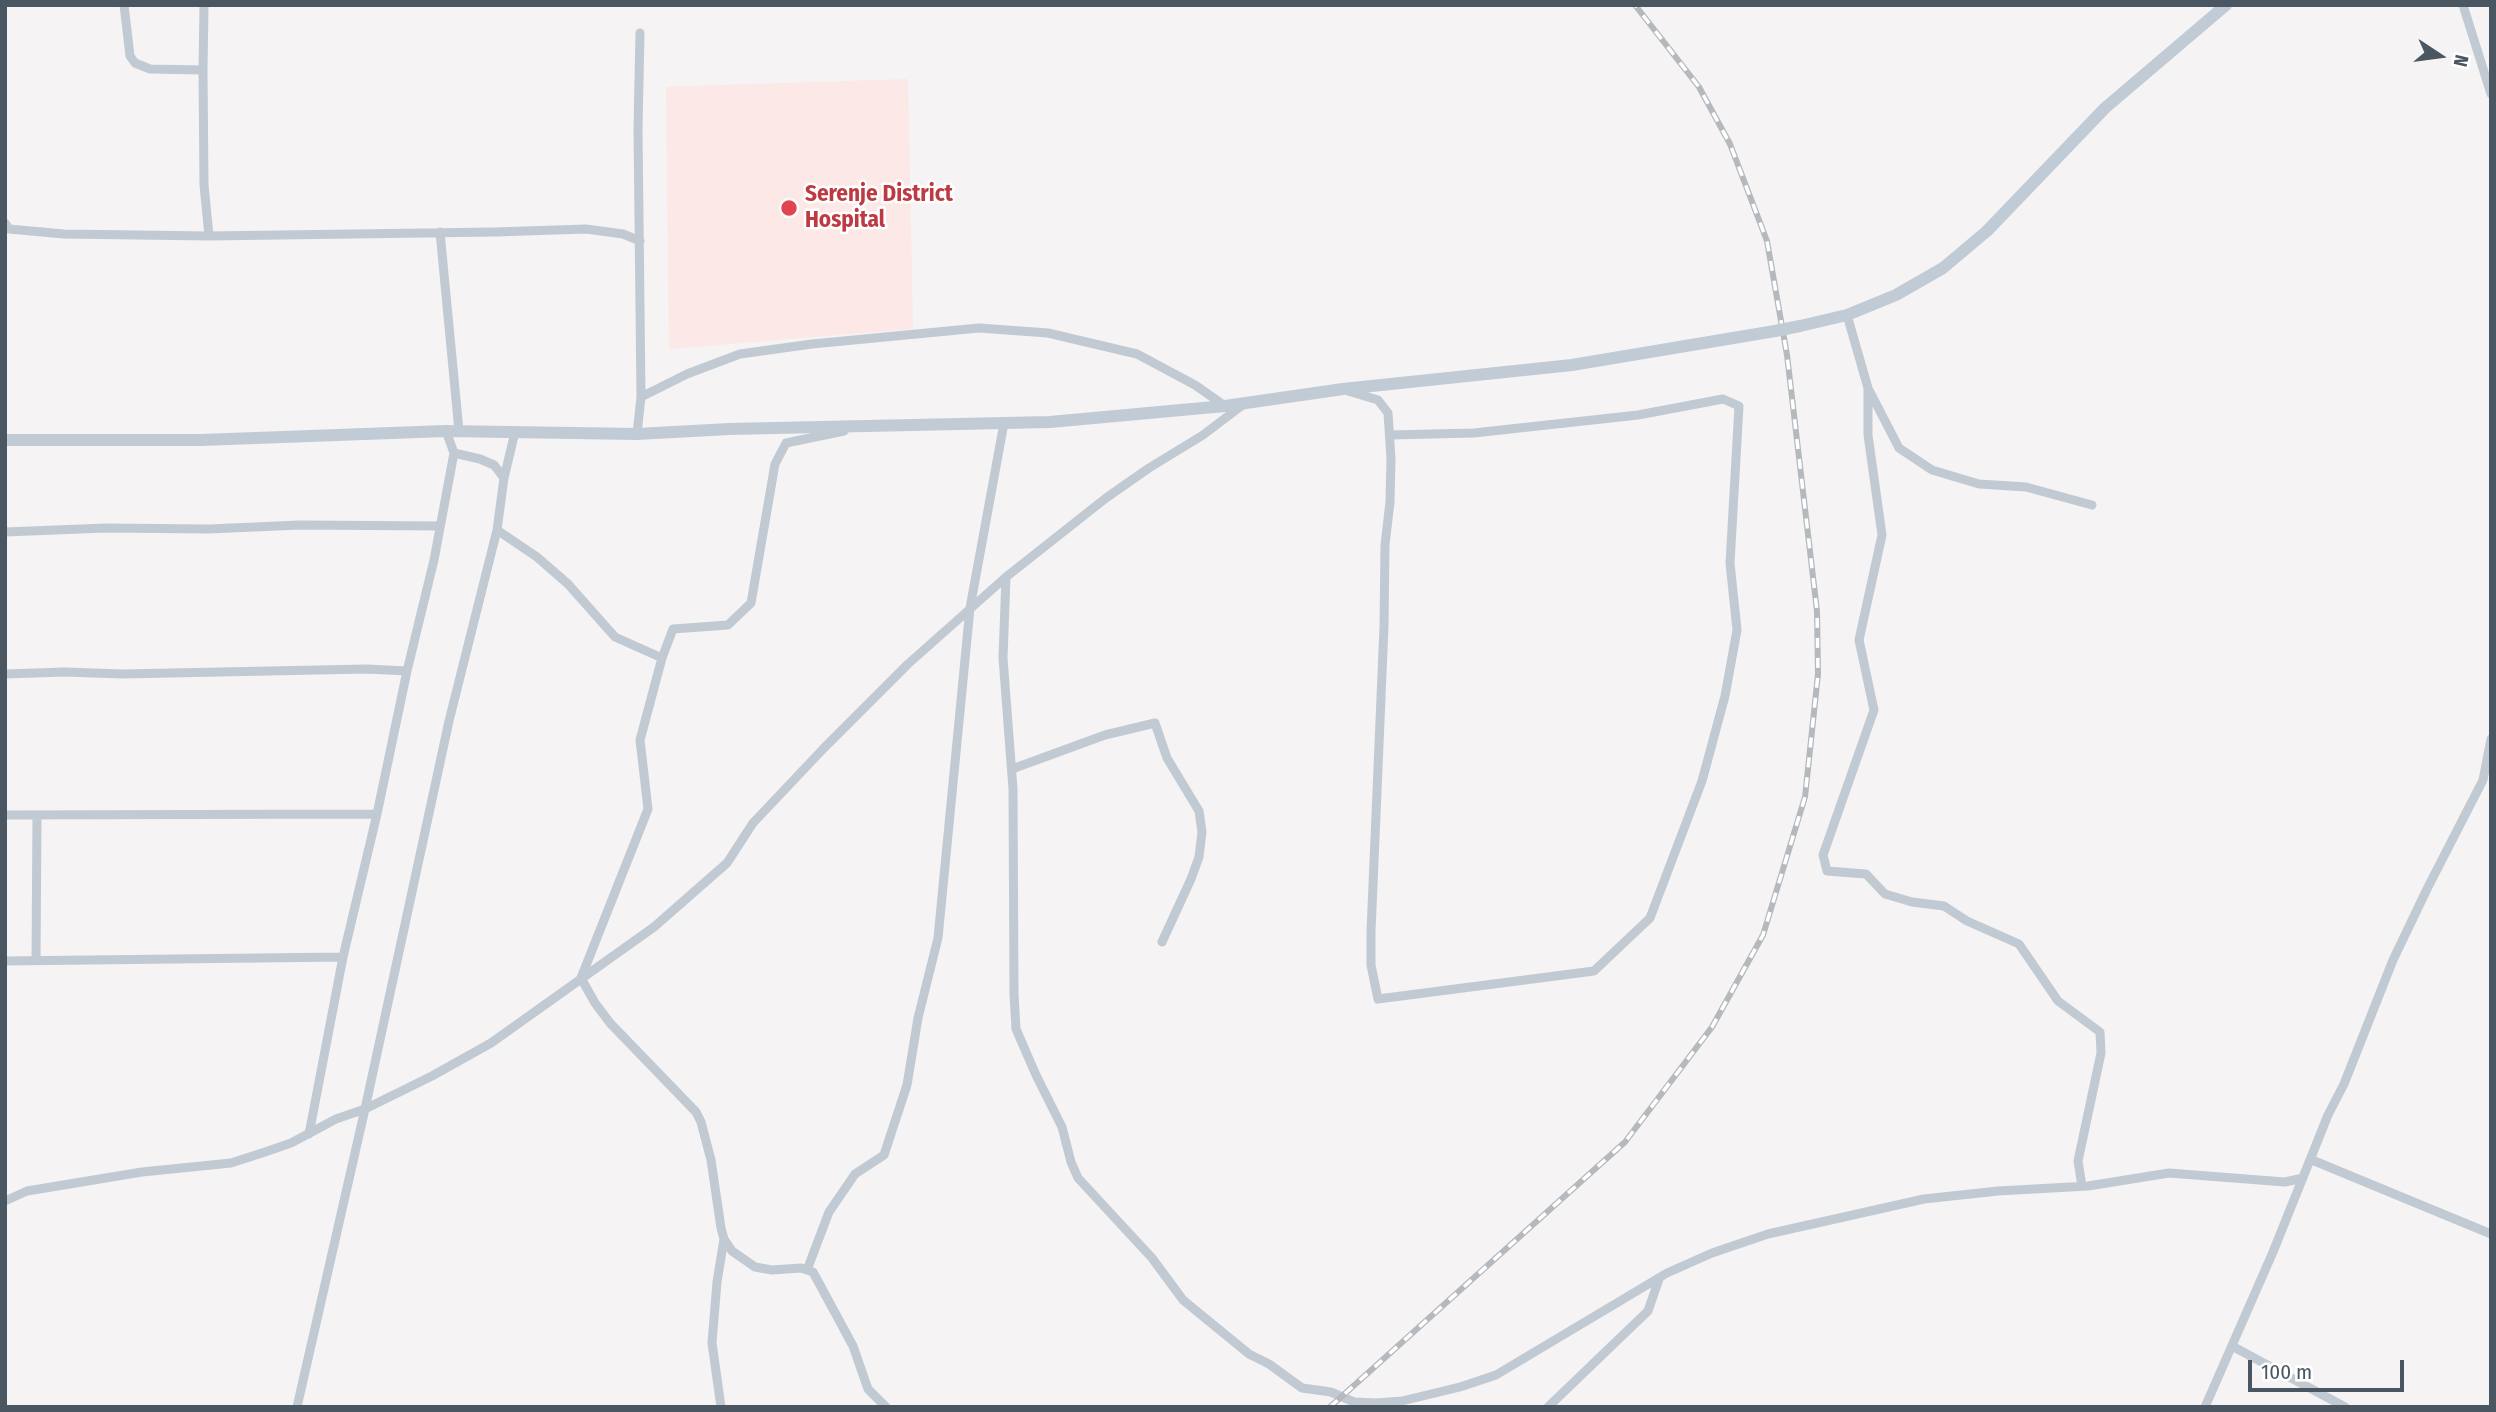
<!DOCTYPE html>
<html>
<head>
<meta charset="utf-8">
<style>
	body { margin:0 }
	#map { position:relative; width:2496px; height:1412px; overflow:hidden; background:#f5f3f3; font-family:"Fira Sans Condensed",sans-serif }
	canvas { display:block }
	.frame { position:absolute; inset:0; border:7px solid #4a5661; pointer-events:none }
	.north { position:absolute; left:2405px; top:21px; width:70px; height:70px; -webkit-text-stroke:5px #fff; paint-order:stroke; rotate:103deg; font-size:19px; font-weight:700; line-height:28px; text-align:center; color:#4a5661 }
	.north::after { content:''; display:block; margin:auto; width:24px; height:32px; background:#4a5661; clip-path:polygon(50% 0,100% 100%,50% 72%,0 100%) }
	.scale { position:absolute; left:2248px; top:1360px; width:156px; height:32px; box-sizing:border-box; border:4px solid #4a5661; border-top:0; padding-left:9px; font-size:21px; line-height:24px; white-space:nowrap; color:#4a5661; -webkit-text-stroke:5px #fff; paint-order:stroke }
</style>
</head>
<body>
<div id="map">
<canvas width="2496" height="1412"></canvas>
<div class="frame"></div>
<div class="north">N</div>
<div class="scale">100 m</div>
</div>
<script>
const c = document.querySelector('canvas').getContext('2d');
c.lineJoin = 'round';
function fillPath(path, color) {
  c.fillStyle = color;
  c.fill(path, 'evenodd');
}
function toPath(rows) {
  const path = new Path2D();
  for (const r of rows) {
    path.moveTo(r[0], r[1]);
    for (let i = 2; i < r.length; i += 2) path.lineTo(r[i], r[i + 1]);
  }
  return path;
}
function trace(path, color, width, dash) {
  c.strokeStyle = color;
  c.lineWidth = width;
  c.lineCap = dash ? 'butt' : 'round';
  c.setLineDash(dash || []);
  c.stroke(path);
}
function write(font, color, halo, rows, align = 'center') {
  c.font = font + ' "Fira Sans Condensed",sans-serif';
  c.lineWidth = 5;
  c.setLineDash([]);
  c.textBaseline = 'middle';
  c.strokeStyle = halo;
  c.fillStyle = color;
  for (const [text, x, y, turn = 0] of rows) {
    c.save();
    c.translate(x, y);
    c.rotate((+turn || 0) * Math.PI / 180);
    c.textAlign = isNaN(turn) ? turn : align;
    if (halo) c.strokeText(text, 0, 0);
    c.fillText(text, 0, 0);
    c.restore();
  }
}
const medical = toPath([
	[908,79,913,329,669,349,666,87]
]);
const minor = toPath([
	[124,5,130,56,135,63,150,69,203,70,204,185,209,236],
	[2463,5,2491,94],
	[203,70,204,5],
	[5,223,9,229,64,234,209,236,495,232,586,229,623,234,640,241],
	[440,232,459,431],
	[1847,315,1868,388,1868,435,1882,535,1859,640,1874,710,1823,855,1827,871,1866,874,1885,894,1912,902,1944,906,1967,921,2019,944,2058,1001,2100,1032,2101,1053,2078,1161,2082,1186],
	[1869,390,1899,448,1932,470,1979,484,2026,487,2092,505],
	[1348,391,1378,400,1388,413,1391,459,1390,502,1385,545,1384,627,1371,932,1371,965,1378,999,1594,971,1650,918,1702,781,1725,696,1737,630,1730,563,1739,406,1723,399,1638,415,1474,433,1390,435],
	[641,397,687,374,740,354,812,344,979,328,1048,333,1137,354,1195,385,1225,406],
	[844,431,786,443,775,464,751,603,728,625,673,629,662,658,640,740,648,809,581,978,595,1003,610,1023,696,1112,701,1122,711,1160,721,1228,724,1239,732,1251,755,1267,772,1270,801,1268,813,1272,853,1346,868,1389,886,1407],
	[637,434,641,397,638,129,640,33],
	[454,453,480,459,494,465,504,478],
	[497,530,537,557,568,584,615,637,662,658],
	[5,532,106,528,209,529,300,525,440,526],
	[1006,577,1003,658,1013,789,1014,994,1016,1029,1036,1075,1062,1127,1071,1162,1078,1178,1152,1258,1183,1300,1249,1354,1269,1364,1302,1388,1331,1392,1354,1402,1376,1403,1402,1401,1460,1387,1496,1375,1667,1273,1712,1253,1768,1234,1924,1199,1998,1191,2088,1186,2169,1173,2285,1182,2303,1178],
	[5,674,65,672,122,674,367,669,407,671],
	[1012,769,1105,735,1155,723,1167,758,1199,811,1202,832,1199,857,1191,879,1162,942],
	[5,815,377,814],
	[36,960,37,815],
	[5,961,343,957],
	[309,1134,343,957,377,814,407,671,434,560,454,453,446,431],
	[2312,1160,2491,1234],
	[5,1201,27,1191,142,1172,231,1163,265,1152,291,1143,336,1119,365,1109,432,1076,491,1043,654,927,727,863,753,823,824,748,908,664,1006,577,1106,498,1149,468,1203,435,1244,404],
	[807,1270,829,1212,855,1174,884,1155,907,1085,918,1018,938,938,970,608,1004,423],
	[2232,1346,2345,1407],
	[297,1407,365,1109,449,721,497,530,504,478,515,432],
	[721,1407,712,1343,717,1282,724,1239],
	[1548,1407,1648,1311,1659,1279],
	[2205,1407,2273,1252,2328,1115,2344,1084,2393,960,2428,887,2483,780,2491,739]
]);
const secondary = toPath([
	[1800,326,1847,315,1896,295,1943,268,1987,231,2105,108,2226,5],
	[5,440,201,440,446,431,637,434,729,429,1050,422,1225,406,1343,389,1572,365,1775,331]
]);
const rail = toPath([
	[1330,1407,1625,1142,1712,1027,1763,935,1805,797,1818,674,1817,611,1787,355,1767,241,1730,144,1699,87,1635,5]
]);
const secondaryBridge = toPath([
	[1775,331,1800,326]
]);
const markers = [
	[789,208,9,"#e0444e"]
];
const healthNames = [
	["Serenje District",805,195],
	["Hospital",805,221]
];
fillPath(medical, '#fce8e6');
trace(minor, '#c1cad2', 9);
trace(secondary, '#c1cbd6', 12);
trace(rail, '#b5b8bd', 6);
trace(rail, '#fff', 3.5, [10]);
trace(secondaryBridge, '#c1cbd6', 12);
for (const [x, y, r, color] of markers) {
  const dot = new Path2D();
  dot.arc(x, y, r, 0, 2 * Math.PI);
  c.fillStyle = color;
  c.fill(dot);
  trace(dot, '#fff', 2.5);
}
write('bold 23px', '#be3a42', '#fff', healthNames, 'left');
</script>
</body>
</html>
